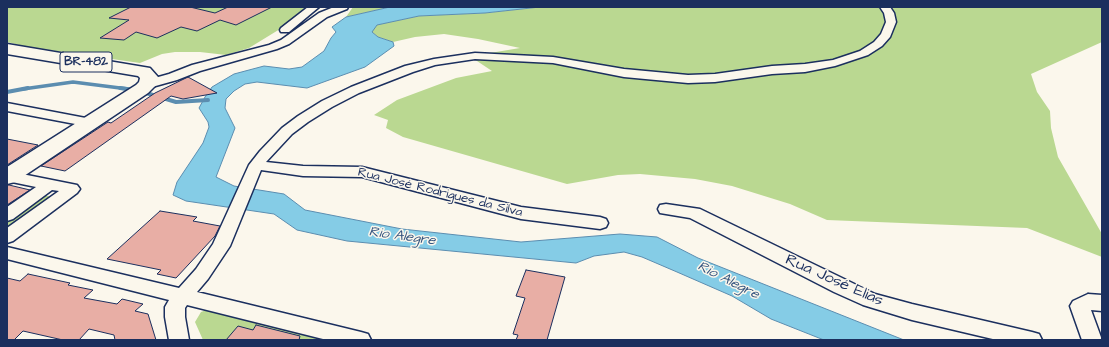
<!DOCTYPE html>
<html>
<head>
<meta charset="utf-8">
<style>
	body { margin:0 }
	#map { position:relative; width:1109px; height:347px; overflow:hidden; background:#fbf7ec; font-family:"Architects Daughter",sans-serif }
	canvas { display:block }
	.frame { position:absolute; inset:0; border:8px solid #1b2f5e; pointer-events:none }
</style>
</head>
<body>
<div id="map">
<canvas width="1109" height="347"></canvas>
<div class="frame"></div>
</div>
<script>
const c = document.querySelector('canvas').getContext('2d');
c.lineJoin = 'round';
function fillPath(path, color) {
  c.fillStyle = color;
  c.fill(path, 'evenodd');
}
function toPath(rows) {
  const path = new Path2D();
  for (const r of rows) {
    path.moveTo(r[0], r[1]);
    for (let i = 2; i < r.length; i += 2) path.lineTo(r[i], r[i + 1]);
  }
  return path;
}
function trace(path, color, width, dash) {
  c.strokeStyle = color;
  c.lineWidth = width;
  c.lineCap = dash ? 'butt' : 'round';
  c.setLineDash(dash || []);
  c.stroke(path);
}
function write(font, color, halo, rows, align = 'center') {
  c.font = font + ' "Architects Daughter",sans-serif';
  c.lineWidth = 3;
  c.setLineDash([]);
  c.textBaseline = 'middle';
  c.strokeStyle = halo;
  c.fillStyle = color;
  for (const [text, x, y, turn = 0] of rows) {
    c.save();
    c.translate(x, y);
    c.rotate((+turn || 0) * Math.PI / 180);
    c.textAlign = isNaN(turn) ? turn : align;
    if (halo) c.strokeText(text, 0, 0);
    c.fillText(text, 0, 0);
    c.restore();
  }
}
const green = toPath([
	[7,7,309,7,280,29,249,48,226,55,200,52,175,52,162,54,140,63,28,47,7,42],
	[353,7,390,7,346,17],
	[540,7,1102,7,1102,42,1031,74,1037,92,1050,111,1051,128,1058,157,1102,234,1102,257,1027,228,827,220,790,204,732,186,695,179,640,174,618,175,567,184,403,137,386,128,388,120,374,115,397,100,456,78,492,71,474,59,490,53,520,48,478,39,444,34,415,37,393,42,378,37,371,31,376,25,419,16,485,13],
	[43,195,56,198,7,233,7,220],
	[209,309,335,340,203,340,195,322,201,312]
]);
const water = toPath([
	[390,7,540,7,485,13,419,16,377,25,372,32,378,37,393,42,394,46,365,67,307,88,257,82,245,84,234,91,226,99,225,108,235,128,216,177,234,186,284,194,305,210,402,229,521,242,620,234,657,237,698,258,904,340,824,340,771,319,732,296,677,272,642,257,624,252,594,256,576,263,347,241,297,230,274,214,186,201,173,195,177,182,203,143,209,127,208,122,199,108,205,97,212,87,234,74,264,66,289,69,302,67,324,51,331,38,336,32,332,27,346,17,390,7]
]);
const streamFar1 = toPath([
	[23,89,73,82,128,89]
]);
const stream = toPath([
	[120,88,134,90],
	[7,92,28,88],
	[143,92,176,102,208,100]
]);
const building = toPath([
	[131,7,190,7,215,13,228,7,272,7,236,25,220,20,197,31,181,27,157,38,136,32,124,40,100,38,129,20,109,18,131,7],
	[188,77,217,93,183,99,171,96,65,171,41,166,108,122,111,123,155,93,188,77],
	[7,139,38,145,7,165,7,139],
	[7,185,9,185,30,190,7,205,7,185],
	[160,211,197,217,193,221,220,226,215,236,176,278,157,274,161,270,107,259,160,211],
	[526,270,565,277,547,340,516,340,518,335,513,334,525,298,516,296,526,270],
	[28,274,70,283,68,285,93,290,84,298,117,304,122,299,143,304,135,311,148,314,156,340,115,340,114,335,89,329,79,340,63,340,23,331,14,340,7,340,7,278,20,281,28,274],
	[256,325,300,336,299,340,226,340,238,326,253,330,256,325]
]);
const minor = toPath([
	[308,7,319,7,289,32,281,32,280,30,281,28,308,7],
	[334,7,348,7,347,9,327,17,289,44,277,49,200,71,177,80,152,87,144,87,142,84,144,81,169,74,192,65,269,45,281,40,319,13,334,7],
	[880,7,890,7,894,13,896,22,890,37,882,46,868,55,835,66,805,72,772,74,715,82,688,83,624,77,553,63,475,59,435,65,413,72,359,93,332,107,308,122,292,134,266,162,303,166,362,167,521,207,600,217,606,219,608,223,606,227,600,229,521,219,362,177,303,176,261,170,230,246,208,279,197,292,361,332,368,334,371,340,327,340,187,305,185,308,185,317,189,340,169,340,165,317,165,307,169,300,7,259,7,247,179,288,196,269,213,244,249,165,260,151,282,128,298,116,322,101,351,87,405,66,434,59,475,53,553,57,624,69,688,75,715,74,772,66,805,64,833,60,860,51,874,42,881,34,886,22,884,13,880,7],
	[7,103,91,119,96,120,98,123,96,126,91,127,7,111,7,103],
	[7,171,77,185,80,189,77,193,13,241,7,243,7,228,59,191,52,190,13,219,7,221,7,207,36,187,7,181,7,171],
	[666,204,700,209,875,294,912,304,1032,332,1039,334,1042,340,997,340,912,320,863,305,834,292,690,218,660,213,658,209,660,205,666,204],
	[1088,294,1102,295,1102,311,1091,310,1102,340,1082,340,1070,306,1073,301,1088,294]
]);
const trunk = toPath([
	[7,44,150,68,158,77,157,84,148,93,15,182,7,184,7,167,136,85,139,82,140,78,138,76,7,54,7,44]
]);
const shields = [
	[86,62,52]
];
const shieldNames = [
	["BR-482",86,62]
];
const streetNames = [
	["Rua José Rodrigues da Silva",440,193,14]
];
const waterNames = [
	["Rio Alegre",402,237,8],
	["Rio Alegre",728,281,27]
];
const nearStreetnames = [
	["Rua José Elias",834,281,24]
];
fillPath(green, '#bad891');
fillPath(water, '#85cce6');
trace(water, '#5b8db0', 1);
trace(streamFar1, '#5b8db0', 3.5);
trace(stream, '#5b8db0', 4);
fillPath(building, '#e8aea5');
trace(building, '#1b2f5e', 1);
trace(minor, '#1b2f5e', 3);
trace(trunk, '#1b2f5e', 3);
fillPath(minor, '#fbf7ec');
fillPath(trunk, '#fbf7ec');
for (const [x, y, w] of shields) {
  const box = new Path2D();
  box.roundRect(x - w / 2, y - 10, w, 20, 3);
  c.fillStyle = '#fbf7ec';
  c.fill(box);
  trace(box, '#1b2f5e', 1);
}
write('bold 12px', '#1b2f5e', null, shieldNames);
write('13px', '#1b2f5e', '#fbf7ec', streetNames);
write('italic 14px', '#365680', '#fbf7ec', waterNames);
write('16px', '#1b2f5e', '#fbf7ec', nearStreetnames);
</script>
</body>
</html>
